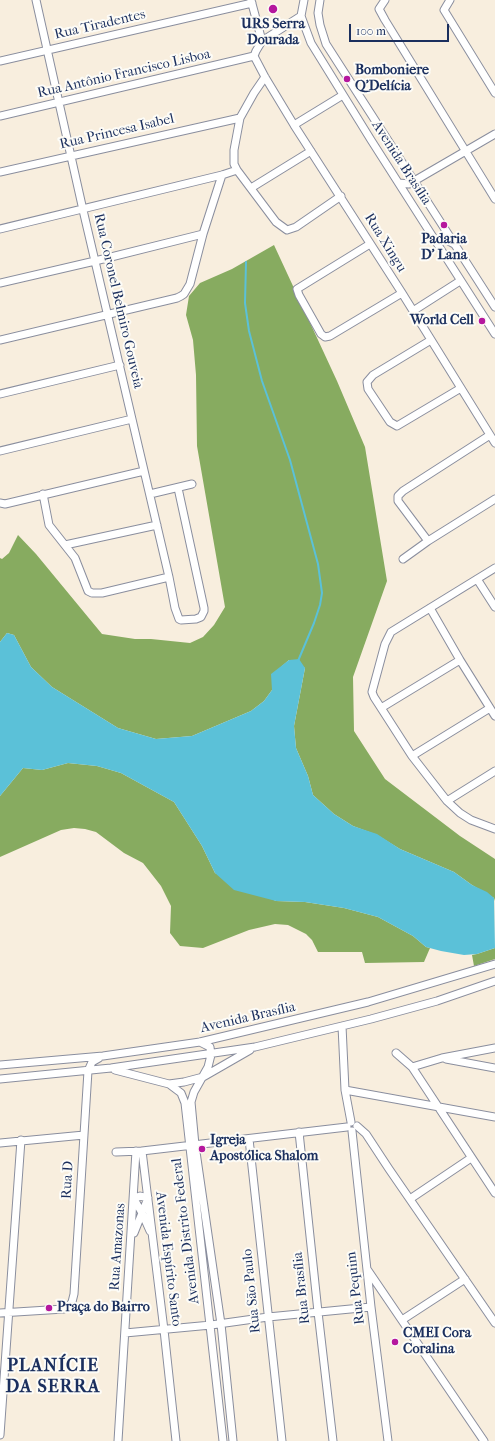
<!DOCTYPE html>
<html>
<head>
<meta charset="utf-8">
<style>
	body { margin:0 }
	#map { position:relative; width:495px; height:1441px; overflow:hidden; background:#f8eede; font-family:"IM FELL French Canon",serif }
	canvas { display:block }
	.scale { position:absolute; left:349px; top:24px; width:100px; height:18px; box-sizing:border-box; border:2px solid #1b2f5e; border-top:0; padding-left:5px; font-size:12px; line-height:14px; white-space:nowrap; color:#1b2f5e; -webkit-text-stroke:3px #fdfcf7; paint-order:stroke }
</style>
</head>
<body>
<div id="map">
<canvas width="495" height="1441"></canvas>
<div class="scale">100 m</div>
</div>
<script>
const c = document.querySelector('canvas').getContext('2d');
c.lineJoin = 'round';
function fillPath(path, color) {
  c.fillStyle = color;
  c.fill(path, 'evenodd');
}
function toPath(rows) {
  const path = new Path2D();
  for (const r of rows) {
    path.moveTo(r[0], r[1]);
    for (let i = 2; i < r.length; i += 2) path.lineTo(r[i], r[i + 1]);
  }
  return path;
}
function trace(path, color, width, dash) {
  c.strokeStyle = color;
  c.lineWidth = width;
  c.lineCap = dash ? 'butt' : 'round';
  c.setLineDash(dash || []);
  c.stroke(path);
}
function write(font, color, halo, rows, align = 'center') {
  c.font = font + ' "IM FELL French Canon",serif';
  c.lineWidth = 4;
  c.setLineDash([]);
  c.textBaseline = 'middle';
  c.strokeStyle = halo;
  c.fillStyle = color;
  for (const [text, x, y, turn = 0] of rows) {
    c.save();
    c.translate(x, y);
    c.rotate((+turn || 0) * Math.PI / 180);
    c.textAlign = isNaN(turn) ? turn : align;
    if (halo) c.strokeText(text, 0, 0);
    c.fillText(text, 0, 0);
    c.restore();
  }
}
const forest = toPath([
	[274,245,337,381,365,447,387,581,353,677,354,731,385,779,460,836,495,859,495,901,494,898,472,885,454,872,400,849,377,835,353,826,334,814,313,795,308,776,296,748,294,726,305,668,289,660,281,667,272,690,264,701,251,711,192,736,156,739,118,728,52,687,31,667,14,635,7,633,0,642,0,558,2,559,9,553,18,535,36,554,102,634,135,639,151,639,190,643,203,637,214,625,225,607,197,446,196,375,193,340,186,315,189,296,200,283,232,269],
	[68,763,97,766,121,773,174,802,202,846,215,873,276,901,305,902,344,908,378,917,413,936,426,947,430,948,424,962,365,963,362,952,318,952,312,940,306,934,288,925,275,924,249,930,203,948,180,946,170,933,171,906,161,886,143,863,124,853,96,832,85,829,74,828,61,830,0,857,0,796,23,768,42,770],
	[495,948,495,959,474,966,472,955,477,954]
]);
const water = toPath([
	[7,633,14,635,31,667,52,687,118,728,156,739,192,736,251,711,264,701,272,690,271,674,289,660,299,659,305,668,294,726,296,748,308,776,313,795,334,814,353,826,377,834,400,849,454,872,472,885,487,892,494,898,495,948,477,954,464,955,441,951,426,947,413,936,378,917,344,908,305,902,276,901,234,890,215,873,202,846,174,802,121,773,97,766,68,763,42,770,23,768,0,796,0,642]
]);
const stream = toPath([
	[246,262,245,303,249,331,262,381,290,460,318,564,322,593,320,605,314,623,298,661]
]);
const minor = toPath([
	[36,0,83,210,169,577,175,608,179,619,181,620,196,619,201,617,204,611,204,608,178,488],
	[251,0,262,41],
	[304,0,301,16,311,43,371,140,495,334],
	[320,0,318,13,320,25,326,44,495,307],
	[385,0,379,9,385,20,495,199],
	[450,0,444,10,495,93],
	[254,56,265,77,294,125,402,293,495,443],
	[254,56,256,51,262,41,301,16],
	[0,61,252,3],
	[265,77,254,93,240,118,234,150,234,164,237,170,276,222,287,230,296,227,341,196],
	[0,116,254,56],
	[294,125,343,95],
	[0,172,240,118],
	[399,183,409,184,495,134],
	[251,188,311,151],
	[0,229,222,175,237,170],
	[436,241,441,239,447,240,454,244],
	[370,244,297,289,299,295,321,334,325,337,330,336,402,293],
	[0,283,95,261,203,234],
	[413,311,460,281],
	[0,340,177,298,181,296,184,294,190,284,203,234,222,175],
	[431,340,373,375,367,382,368,389,390,422,397,426,461,388],
	[0,394,120,365],
	[0,451,132,419],
	[43,494,49,525,75,558,88,591,92,593,102,593,169,577],
	[150,494,192,484],
	[0,503,5,504,144,471],
	[428,541,398,501,398,496,403,491,490,435],
	[65,545,157,525],
	[403,559,428,541,495,499],
	[495,568,391,632,385,644,372,692,374,697,412,756,447,801,460,813,471,820,495,829],
	[477,579,495,607],
	[430,608,460,660,495,716],
	[381,708,460,660],
	[412,756,490,708],
	[447,801,495,771],
	[342,1026,345,1090,351,1122],
	[200,1042,210,1047,211,1055,208,1067,194,1092,191,1102,195,1145,221,1324,233,1441],
	[396,1053,412,1067,495,1193],
	[446,1059,495,1068],
	[0,1065,103,1056,200,1042,368,1002,495,964],
	[412,1067,442,1058,495,1048],
	[115,1070,169,1084,181,1093,185,1103,223,1441],
	[0,1079,111,1068,255,1047,371,1019,437,1001,495,981],
	[169,1084,184,1082,203,1077,250,1050],
	[345,1090,495,1117],
	[357,1126,366,1134,389,1169,495,1323],
	[352,1131,371,1307,388,1441],
	[299,1132,318,1312,333,1441],
	[249,1139,282,1441],
	[0,1143,84,1135],
	[142,1151,164,1330,176,1441],
	[116,1152,142,1151,347,1127],
	[410,1199,471,1158],
	[134,1233,148,1198,140,1196,134,1199,142,1213,150,1231],
	[367,1269,484,1441],
	[0,1313,64,1309,68,1308,72,1302,74,1294,88,1071,92,1062,99,1058],
	[402,1320,465,1279],
	[125,1333,211,1325,268,1317,371,1307],
	[0,1435,21,1140],
	[118,1441,136,1151]
]);
const markers = [
	[273,9,5,"#b5179e"],
	[347,79,4,"#b5179e"],
	[444,225,4,"#b5179e"],
	[482,321,4,"#b5179e"],
	[202,1149,4,"#b5179e"],
	[49,1308,4,"#b5179e"],
	[395,1342,4,"#b5179e"]
];
const streetNames = [
	["Rua Tiradentes",100,25,-13],
	["Rua Antônio Francisco Lisboa",124,74,-13],
	["Rua Princesa Isabel",117,132,-13],
	["Avenida Brasília",401,163,57],
	["Rua Xingu",385,243,58],
	["Rua Coronel Belmiro Gouveia",118,301,77],
	["Avenida Brasília",248,1018,-13],
	["Rua D",68,1180,-87],
	["Avenida Distrito Federal",186,1231,-97],
	["Rua Amazonas",118,1247,-86],
	["Avenida Espírito Santo",168,1259,83],
	["Rua Brasília",302,1288,-96],
	["Rua Pequim",356,1288,-97],
	["Rua São Paulo",252,1291,-96]
];
const poiNames = [
	["URS Serra",273,25,"center"],
	["Dourada",273,41,"center"],
	["Bomboniere",355,71],
	["Q'Delícia",355,87],
	["Padaria",444,240,"center"],
	["D' Lana",444,256,"center"],
	["World Cell",474,321,"right"],
	["Igreja",210,1141],
	["Apostólica Shalom",210,1157],
	["Praça do Bairro",57,1308],
	["CMEI Cora",403,1334],
	["Coralina",403,1350]
];
const districtNames = [
	["PLANÍCIE",53,1367],
	["DA SERRA",53,1388]
];
fillPath(forest, '#87ab60');
fillPath(water, '#5bc1d8');
trace(stream, '#5bc1d8', 2);
trace(minor, '#8a8e9e', 9);
trace(minor, '#fff', 7);
for (const [x, y, r, color] of markers) {
  const dot = new Path2D();
  dot.arc(x, y, r, 0, 2 * Math.PI);
  c.fillStyle = color;
  c.fill(dot);
  trace(dot, '#fdfcf7', 1.5);
}
write('14px', '#1b2f5e', '#fdfcf7', streetNames);
write('bold 14px', '#1b2f5e', '#fdfcf7', poiNames, 'left');
c.letterSpacing = '1px';
write('bold 18px', '#1b2f5e', '#fdfcf7', districtNames);
c.letterSpacing = '0px';
</script>
</body>
</html>
